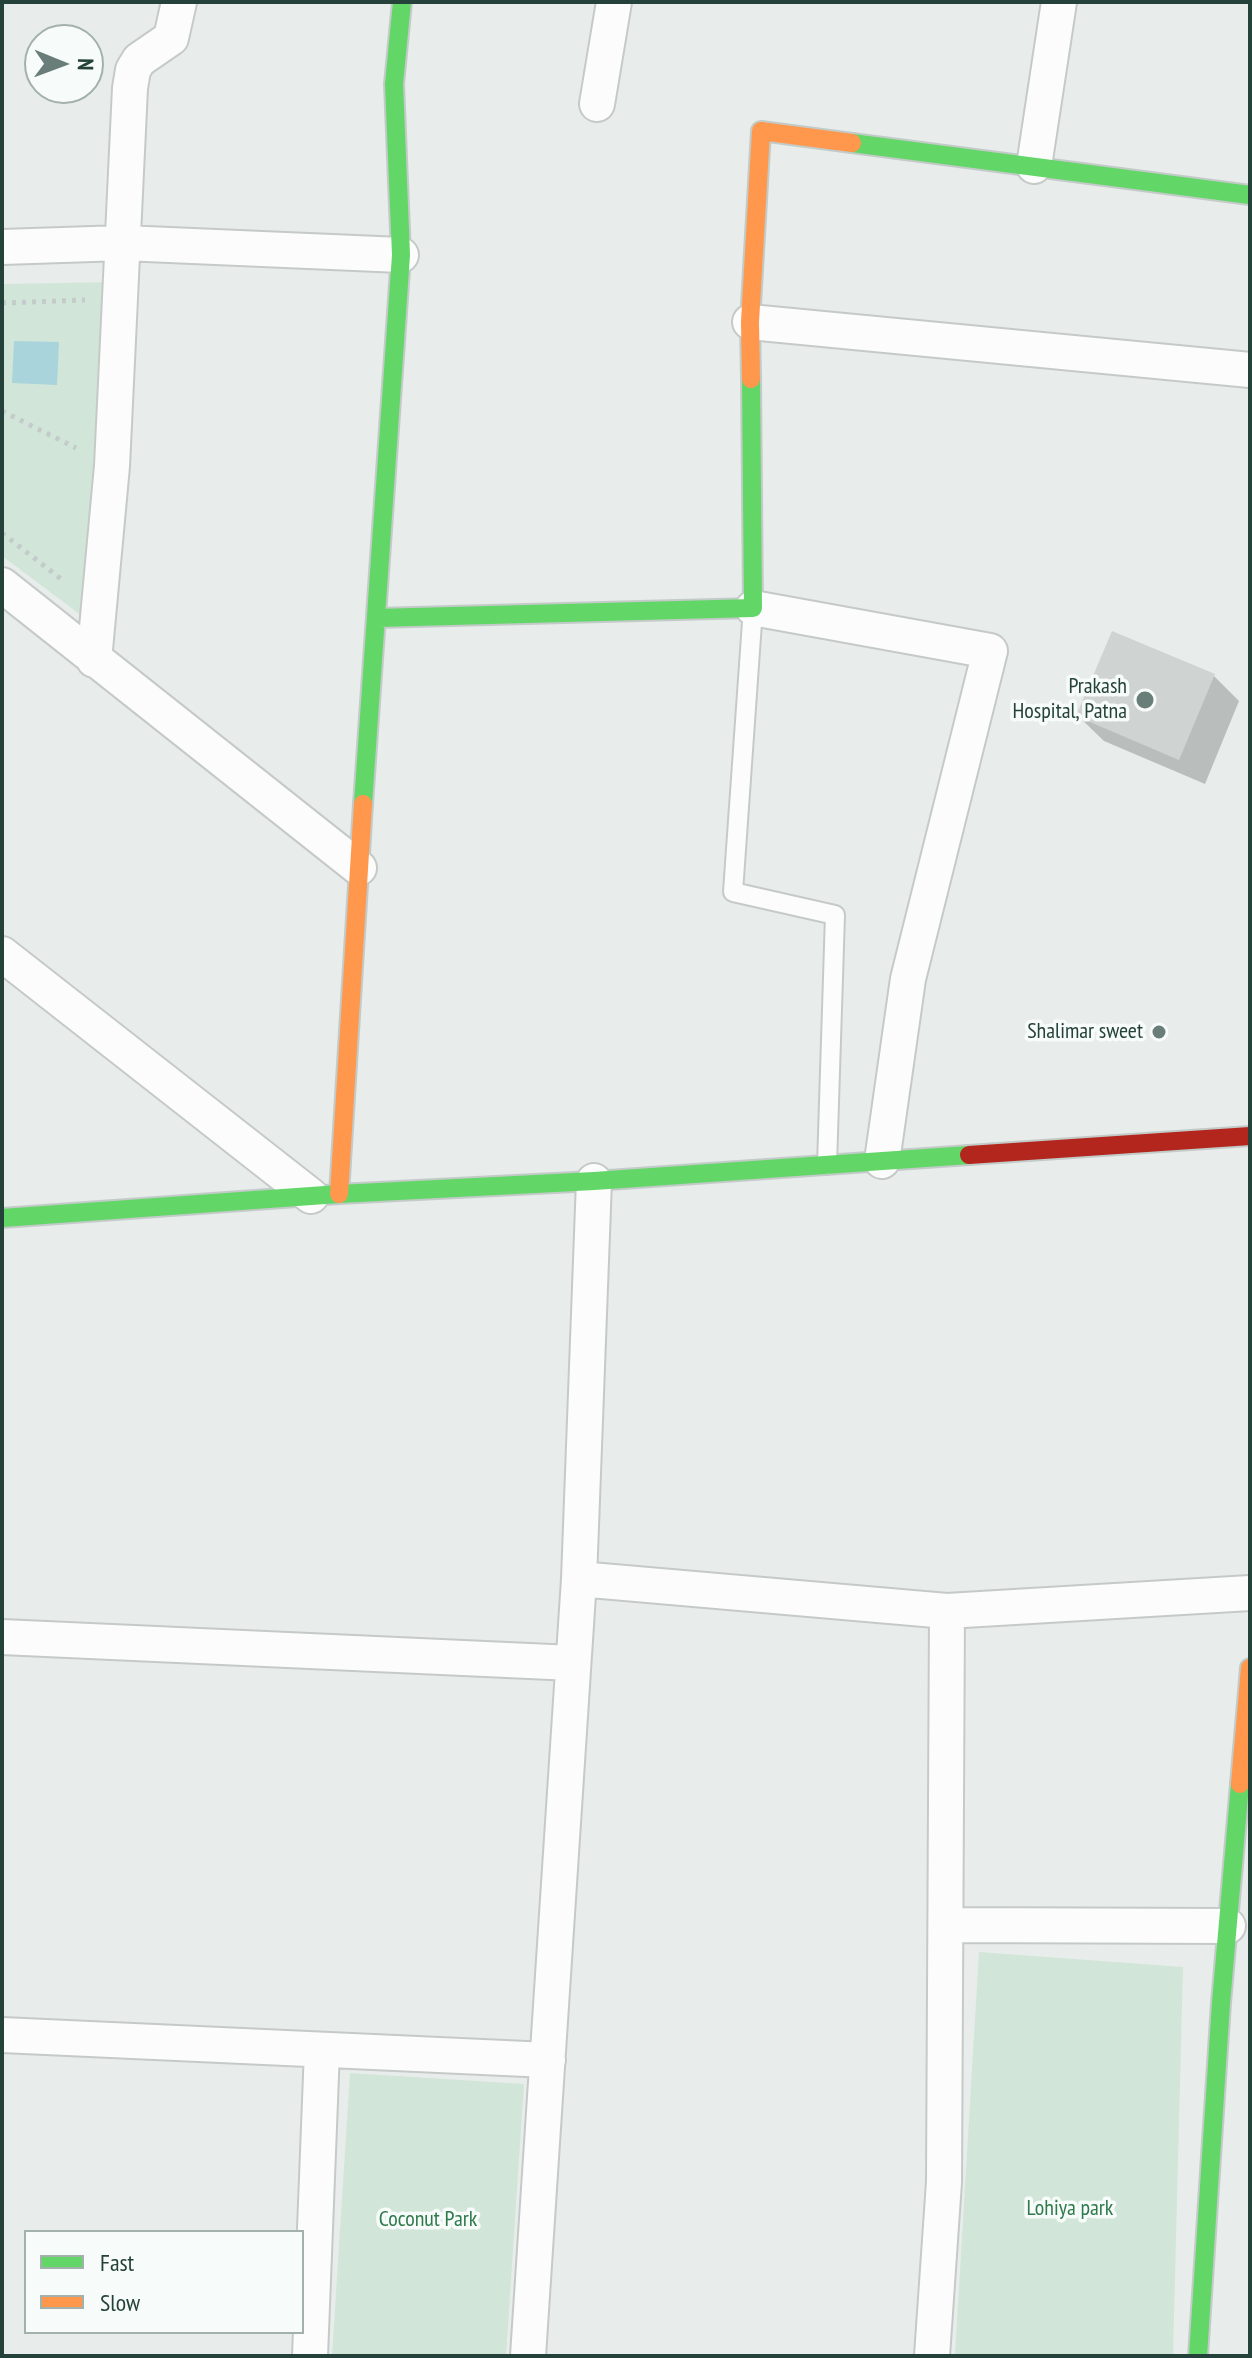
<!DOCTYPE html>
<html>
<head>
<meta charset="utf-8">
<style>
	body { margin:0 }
	#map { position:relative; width:1252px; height:2358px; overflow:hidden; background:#e8edeb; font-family:"PT Sans Narrow",sans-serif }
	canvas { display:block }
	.frame { position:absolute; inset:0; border:4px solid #24423a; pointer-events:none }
	.legend { position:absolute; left:24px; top:2230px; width:280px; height:104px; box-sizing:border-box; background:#f7fbf9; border:2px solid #a3b1ad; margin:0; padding:10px 14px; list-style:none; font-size:24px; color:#24423a }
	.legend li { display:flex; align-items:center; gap:16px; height:40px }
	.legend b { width:40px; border:2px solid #a3b1ad }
	.north { position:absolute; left:24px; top:24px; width:80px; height:80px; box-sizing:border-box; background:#f7fbf9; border:2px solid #a3b1ad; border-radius:50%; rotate:91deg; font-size:22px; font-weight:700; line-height:32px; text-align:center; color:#24423a }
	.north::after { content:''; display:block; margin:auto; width:28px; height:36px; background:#697e78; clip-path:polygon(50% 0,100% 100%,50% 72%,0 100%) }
</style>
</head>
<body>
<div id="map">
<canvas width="1252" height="2358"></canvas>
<div class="frame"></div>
<ul class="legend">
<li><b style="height:10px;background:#63d668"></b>Fast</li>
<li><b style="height:10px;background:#ff974d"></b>Slow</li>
</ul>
<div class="north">N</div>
</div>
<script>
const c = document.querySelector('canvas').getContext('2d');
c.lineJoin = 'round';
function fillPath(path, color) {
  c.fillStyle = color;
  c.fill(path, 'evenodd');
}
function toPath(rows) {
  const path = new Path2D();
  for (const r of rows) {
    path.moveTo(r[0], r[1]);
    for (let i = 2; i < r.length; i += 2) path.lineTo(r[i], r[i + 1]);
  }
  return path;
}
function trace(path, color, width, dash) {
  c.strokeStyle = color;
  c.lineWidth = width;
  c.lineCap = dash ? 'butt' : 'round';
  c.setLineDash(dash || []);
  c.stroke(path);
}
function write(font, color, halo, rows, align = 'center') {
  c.font = font + ' "PT Sans Narrow",sans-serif';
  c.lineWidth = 7;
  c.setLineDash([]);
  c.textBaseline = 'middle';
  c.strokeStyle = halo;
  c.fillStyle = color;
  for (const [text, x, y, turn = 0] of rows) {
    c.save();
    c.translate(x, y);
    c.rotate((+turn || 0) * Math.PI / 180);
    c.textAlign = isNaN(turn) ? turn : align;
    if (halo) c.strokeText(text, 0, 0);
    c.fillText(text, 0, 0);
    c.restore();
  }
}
const green = toPath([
	[114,282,82,616,2,556,2,284],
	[979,1952,1183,1967,1173,2356,955,2354],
	[350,2073,524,2084,506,2356,332,2356]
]);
const water = toPath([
	[14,341,59,342,57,385,12,383]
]);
const shadow = toPath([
	[1214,676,1239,701,1205,784,1104,741,1078,716]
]);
const building = toPath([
	[1112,631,1215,674,1179,760,1076,716]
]);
const path = toPath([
	[2,303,85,300],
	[2,411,76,448],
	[2,533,65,582]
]);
const lane = toPath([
	[753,608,733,892,835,915,827,1165]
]);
const street = toPath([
	[597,104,614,2],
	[1034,166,1059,2],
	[2,247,123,243,401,255],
	[750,322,1250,370],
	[2,585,359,868],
	[753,608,990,651,908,979,882,1161],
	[94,660,112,466,130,88,133,70,139,60,171,38,179,2],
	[2,954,311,1196],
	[579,1579,947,1611,1250,1593],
	[2,1637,573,1663],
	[946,1925,1228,1926],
	[2,2035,548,2060],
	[310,2356,322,2050],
	[528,2356,579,1579,594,1181],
	[932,2356,944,2182,947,1611]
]);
const fast = toPath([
	[852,143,1250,195],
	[376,618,753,608,751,379],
	[363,804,401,255,394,84,402,2],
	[2,1218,339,1194,594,1181,969,1155],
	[1198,2356,1221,2003,1240,1784]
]);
const slow = toPath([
	[751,379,750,322,761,131,852,143],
	[339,1194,363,804],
	[1240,1784,1250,1668]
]);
const jam = toPath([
	[969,1155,1250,1136]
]);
const markers = [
	[1145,700,10,"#697e78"],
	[1159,1032,8,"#697e78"]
];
const poiNames = [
	["Prakash",1127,687],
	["Hospital, Patna",1127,712],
	["Shalimar sweet",1143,1032]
];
const parkNames = [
	["Lohiya park",1070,2209],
	["Coconut Park",428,2220]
];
fillPath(green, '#d1e6d8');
fillPath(water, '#a9d4db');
fillPath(shadow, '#0003');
fillPath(building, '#cfd4d2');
trace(lane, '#c5cac8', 22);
trace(street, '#c5cac8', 38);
trace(fast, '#c3cbc8', 22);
trace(slow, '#c3cbc8', 22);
trace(jam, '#c3cbc8', 22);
trace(path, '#c3ccca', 5, [4, 6]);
trace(lane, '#fcfcfc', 18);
trace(street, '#fcfcfc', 34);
trace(fast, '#63d668', 18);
trace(slow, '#ff974d', 18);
trace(jam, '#b3261e', 18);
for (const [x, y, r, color] of markers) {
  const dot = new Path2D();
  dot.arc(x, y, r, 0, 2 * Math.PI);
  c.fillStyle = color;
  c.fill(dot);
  trace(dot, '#f7fbf9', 3);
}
write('22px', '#24423a', '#f7fbf9', poiNames, 'right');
write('22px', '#2d7a4b', '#f7fbf9', parkNames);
</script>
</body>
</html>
